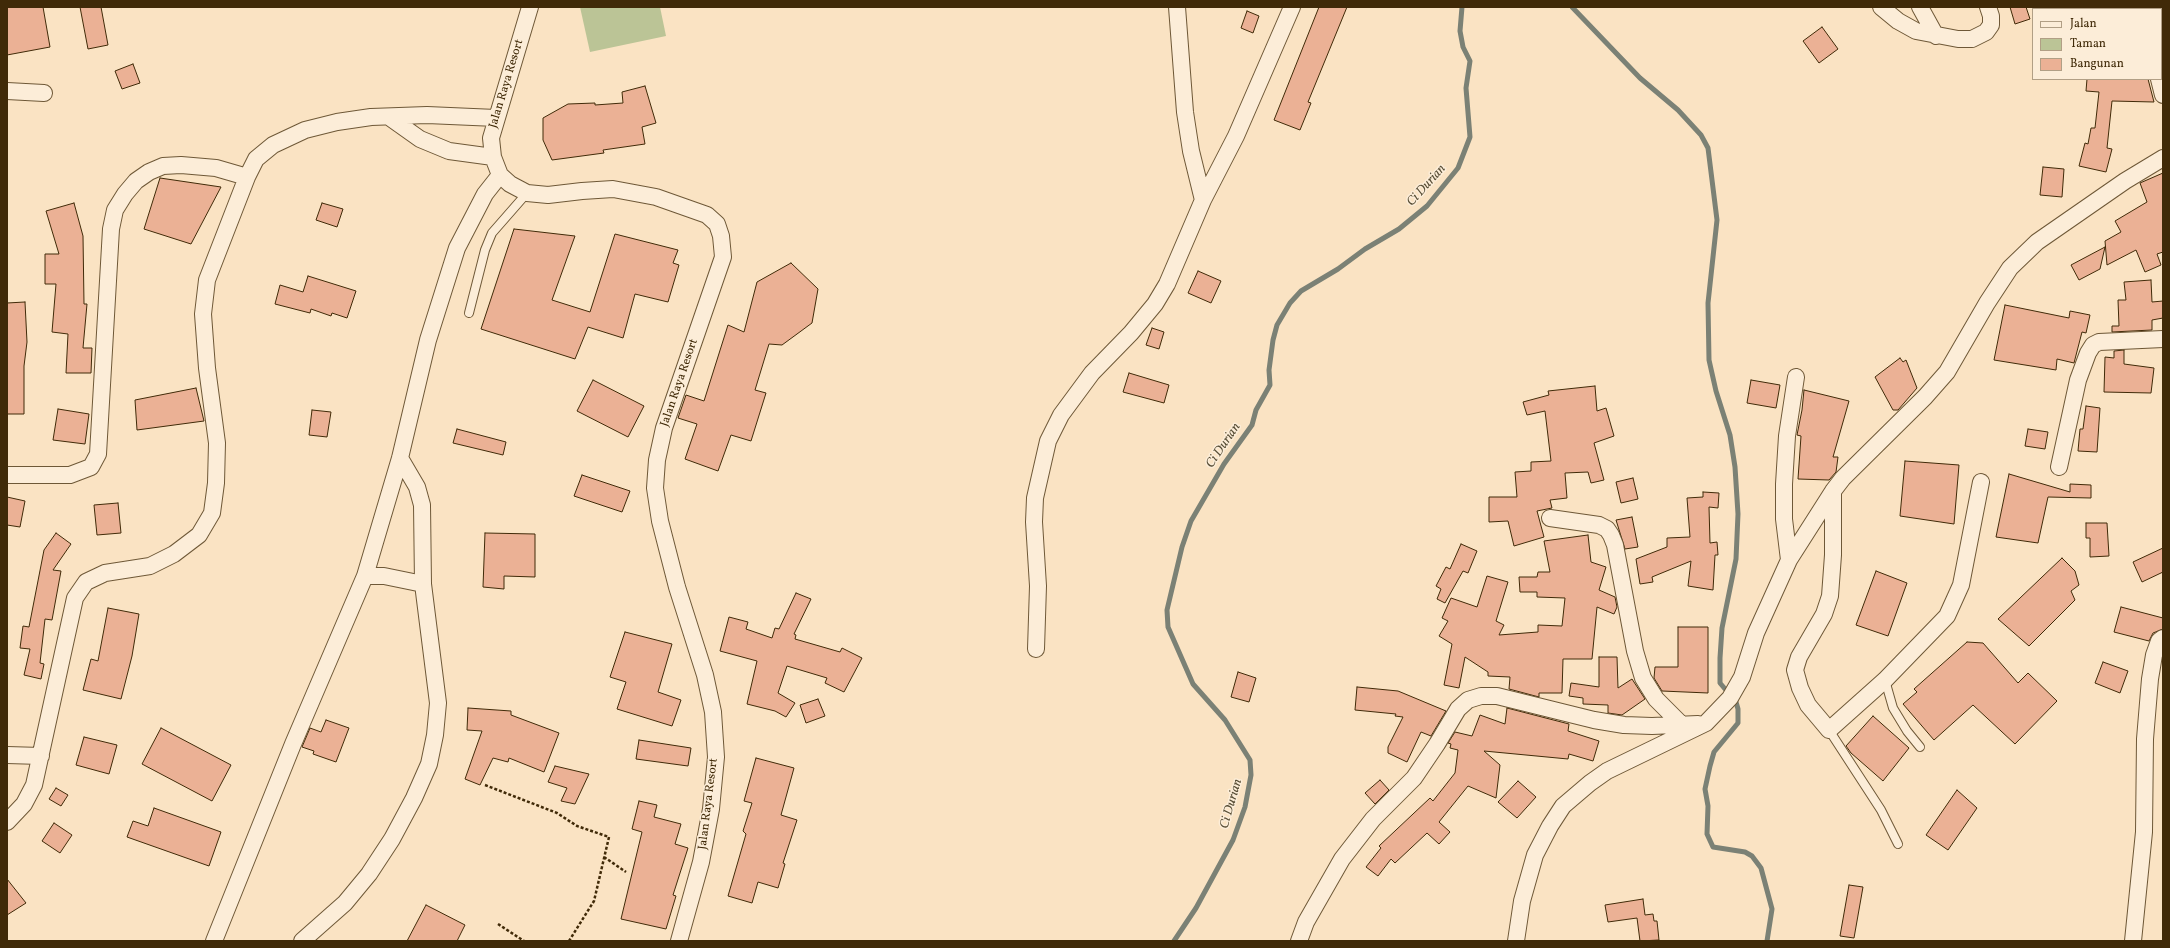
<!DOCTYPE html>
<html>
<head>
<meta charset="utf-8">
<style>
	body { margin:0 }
	#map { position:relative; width:2170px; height:948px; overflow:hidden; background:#fae3c3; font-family:Vollkorn,serif }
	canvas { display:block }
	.frame { position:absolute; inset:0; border:8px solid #402a08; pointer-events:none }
	.legend { position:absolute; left:2032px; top:8px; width:130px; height:72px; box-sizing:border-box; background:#fcedd8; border:1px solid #b19f85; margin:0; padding:5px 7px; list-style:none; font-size:12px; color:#402a08 }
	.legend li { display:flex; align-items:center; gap:8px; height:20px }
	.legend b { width:20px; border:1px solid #b19f85 }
</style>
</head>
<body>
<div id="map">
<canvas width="2170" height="948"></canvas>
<div class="frame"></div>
<ul class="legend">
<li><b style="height:5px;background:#fcedd8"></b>Jalan</li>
<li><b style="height:11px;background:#bbc496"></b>Taman</li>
<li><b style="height:11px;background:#ebb195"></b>Bangunan</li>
</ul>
</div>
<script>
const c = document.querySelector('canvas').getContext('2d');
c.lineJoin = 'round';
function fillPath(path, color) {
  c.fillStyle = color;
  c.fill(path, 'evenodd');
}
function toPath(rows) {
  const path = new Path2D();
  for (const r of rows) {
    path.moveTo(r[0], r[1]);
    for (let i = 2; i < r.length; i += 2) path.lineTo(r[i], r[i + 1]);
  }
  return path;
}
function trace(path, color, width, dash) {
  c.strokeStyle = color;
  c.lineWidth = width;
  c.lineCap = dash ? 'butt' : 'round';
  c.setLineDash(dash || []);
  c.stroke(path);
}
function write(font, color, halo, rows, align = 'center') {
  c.font = font + ' Vollkorn,serif';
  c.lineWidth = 3;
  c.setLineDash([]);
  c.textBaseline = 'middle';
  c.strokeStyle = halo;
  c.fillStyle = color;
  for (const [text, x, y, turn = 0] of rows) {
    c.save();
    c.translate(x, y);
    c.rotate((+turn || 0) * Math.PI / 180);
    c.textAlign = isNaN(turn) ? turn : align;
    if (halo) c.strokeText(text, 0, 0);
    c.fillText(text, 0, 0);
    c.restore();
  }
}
const green = toPath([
	[580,7,660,7,666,36,590,52]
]);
const stream = toPath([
	[1572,7,1640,78,1678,110,1701,135,1708,148,1717,220,1708,303,1709,360,1716,391,1730,435,1735,467,1738,514,1736,559,1722,628,1720,658,1720,683,1736,702,1738,709,1738,723,1714,752,1710,766,1705,789,1708,806,1707,834,1713,847,1745,852,1752,856,1761,868,1772,909,1767,941],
	[1174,941,1196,908,1233,840,1245,807,1251,775,1250,760,1225,720,1193,684,1168,627,1167,610,1182,547,1191,521,1224,464,1252,425,1256,410,1270,385,1269,370,1273,340,1277,325,1290,303,1301,291,1338,269,1365,249,1399,229,1427,206,1458,168,1470,137,1466,88,1470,61,1463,47,1460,31,1462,7]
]);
const building = toPath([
	[7,7,43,7,50,47,7,55,7,7],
	[80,7,101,7,108,45,88,49,80,7],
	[1319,7,1347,7,1308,102,1311,103,1300,130,1274,120,1319,7],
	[2010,7,2026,7,2030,19,2015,24,2010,7],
	[1247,11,1259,16,1253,33,1241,28,1247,11],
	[1822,27,1838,49,1819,63,1803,41,1822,27],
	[133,64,140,83,122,89,115,71,133,64],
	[2087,79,2148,79,2154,102,2112,101,2107,148,2112,149,2106,172,2079,166,2085,143,2088,144,2091,128,2095,128,2099,92,2086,91,2087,79],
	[645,86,656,123,642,127,645,144,603,150,604,153,552,160,543,140,543,118,568,104,595,103,595,105,623,103,622,92,645,86],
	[2043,167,2064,169,2062,197,2040,195,2043,167],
	[2163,173,2163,252,2157,254,2161,265,2145,272,2136,250,2107,265,2105,241,2121,232,2115,221,2147,202,2140,183,2163,173],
	[160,178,221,187,191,244,144,229,160,178],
	[74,203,83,236,84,304,87,304,83,348,92,348,91,373,66,373,68,334,52,332,56,284,45,284,45,254,59,254,46,211,74,203],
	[322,203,343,209,337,227,316,220,322,203],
	[514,229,575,236,552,300,590,312,615,234,678,250,673,263,679,265,668,302,635,294,623,338,588,327,575,359,481,329,514,229],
	[2105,247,2100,269,2079,280,2071,265,2105,247],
	[791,263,818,289,812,323,782,345,769,344,755,390,766,393,751,441,731,435,718,471,685,459,697,424,678,418,686,395,704,401,728,325,744,332,757,282,791,263],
	[1198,271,1221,281,1211,303,1188,293,1198,271],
	[308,276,356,291,347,318,332,313,331,316,311,309,310,313,275,304,280,285,303,292,308,276],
	[2151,280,2152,302,2163,301,2163,318,2152,320,2152,330,2112,332,2112,326,2119,326,2118,300,2126,300,2124,282,2151,280],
	[25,302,27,342,24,366,24,414,7,414,7,303,25,302],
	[2005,305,2069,318,2070,311,2090,315,2086,333,2082,332,2074,363,2057,359,2056,370,1994,360,2005,305],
	[1152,328,1164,332,1159,349,1146,345,1152,328],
	[2124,350,2124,364,2154,368,2151,393,2104,392,2105,357,2114,358,2114,351,2124,350],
	[1900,358,1903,362,1906,360,1917,388,1898,410,1893,410,1875,377,1900,358],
	[1129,373,1169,385,1164,403,1123,392,1129,373],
	[593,380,644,406,628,437,577,411,593,380],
	[1751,380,1780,385,1776,408,1747,403,1751,380],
	[1595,386,1597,411,1606,408,1614,436,1594,443,1604,480,1591,483,1588,472,1565,473,1567,498,1550,500,1552,508,1537,511,1544,537,1514,546,1508,521,1489,522,1489,497,1517,497,1515,472,1531,471,1531,462,1551,461,1545,411,1527,415,1523,402,1549,395,1548,391,1595,386],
	[196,388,204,421,137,430,135,400,196,388],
	[1804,390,1849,401,1833,457,1838,457,1836,472,1829,480,1798,479,1801,436,1797,435,1802,410,1804,390],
	[2086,406,2100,408,2097,452,2078,451,2080,429,2083,429,2086,406],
	[58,409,89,414,85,444,53,440,58,409],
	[312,410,331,412,327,437,309,435,312,410],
	[457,429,506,442,503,455,453,443,457,429],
	[2028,429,2048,432,2045,449,2025,446,2028,429],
	[1905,461,1959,465,1954,524,1900,516,1905,461],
	[2009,474,2070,492,2070,484,2091,485,2091,498,2048,497,2038,543,1996,537,2009,474],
	[582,475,630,491,622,512,574,496,582,475],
	[1633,478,1638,499,1621,503,1616,482,1633,478],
	[1703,492,1719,493,1718,508,1709,507,1710,543,1717,542,1718,555,1715,555,1713,590,1688,586,1691,561,1652,577,1653,582,1640,584,1636,559,1667,547,1667,538,1690,537,1687,498,1703,497,1703,492],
	[7,497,25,501,20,527,7,525,7,497],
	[118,503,121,533,97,535,94,505,118,503],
	[1632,517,1638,547,1625,549,1616,520,1632,517],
	[2086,523,2107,523,2109,556,2090,557,2090,538,2086,538,2086,523],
	[56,533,71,544,53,570,61,571,52,620,45,619,40,663,44,664,41,679,24,675,30,649,20,648,23,626,29,627,44,550,56,533],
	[485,533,535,534,535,577,504,576,504,589,483,587,485,533],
	[1588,535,1591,562,1606,567,1599,590,1615,597,1617,607,1614,614,1597,607,1592,659,1563,659,1562,693,1539,693,1539,697,1509,689,1510,677,1488,676,1488,672,1465,657,1459,688,1444,685,1452,644,1439,636,1448,621,1442,618,1451,598,1477,607,1487,576,1508,582,1496,621,1504,625,1499,635,1538,632,1538,625,1562,626,1565,598,1537,597,1537,592,1520,592,1519,577,1537,577,1538,572,1550,572,1544,541,1588,535],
	[1461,544,1477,551,1468,573,1463,571,1445,603,1437,599,1441,589,1436,586,1446,567,1450,569,1461,544],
	[2163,548,2163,572,2142,582,2133,562,2163,548],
	[2062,558,2075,571,2079,585,2071,591,2075,600,2029,646,1998,619,2062,558],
	[1876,571,1907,583,1888,636,1856,625,1876,571],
	[796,593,811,599,794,634,796,635,795,639,840,652,842,648,862,658,844,692,825,683,827,678,787,666,778,693,795,703,786,717,775,711,747,704,757,661,720,651,729,617,748,622,746,629,772,638,775,628,779,629,796,593],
	[2121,607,2163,618,2163,629,2153,633,2149,641,2114,632,2121,607],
	[108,608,139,614,132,656,121,699,83,690,91,659,98,661,108,608],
	[1678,627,1708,627,1708,693,1662,691,1654,678,1655,667,1678,667,1678,627],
	[625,632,672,644,658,692,681,700,672,726,617,709,626,682,610,677,625,632],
	[1967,642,1983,643,2018,683,2028,673,2057,701,2015,744,1973,705,1934,740,1903,704,1917,692,1914,689,1967,642],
	[1599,657,1617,657,1618,688,1632,679,1645,699,1622,715,1608,713,1608,705,1583,704,1583,698,1569,696,1571,683,1599,687,1599,657],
	[2103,662,2128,671,2120,693,2095,683,2103,662],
	[1238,672,1256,678,1249,702,1231,697,1238,672],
	[1357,687,1398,691,1446,711,1431,736,1421,732,1407,762,1388,753,1388,747,1403,717,1395,716,1396,714,1355,710,1357,687],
	[818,699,825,716,806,723,800,705,818,699],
	[468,708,511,711,511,715,559,733,544,772,509,758,508,762,493,758,480,785,465,779,482,731,467,730,468,708],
	[1507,708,1569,724,1568,731,1599,741,1593,761,1569,754,1568,759,1484,751,1500,765,1496,798,1468,786,1439,822,1450,832,1439,844,1427,833,1395,863,1391,859,1378,876,1366,867,1381,848,1379,846,1430,798,1433,801,1455,773,1458,750,1450,748,1451,744,1448,743,1455,732,1472,736,1480,715,1505,724,1507,708],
	[1873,716,1909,748,1883,781,1851,753,1846,746,1873,716],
	[326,720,349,728,336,762,313,754,314,751,302,747,310,728,321,732,326,720],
	[161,728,231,765,212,801,142,764,161,728],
	[84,737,117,745,109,774,76,765,84,737],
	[639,740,691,748,688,766,636,759,639,740],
	[756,758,794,768,781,815,797,820,783,863,785,864,778,888,758,882,752,903,728,896,746,834,743,831,752,803,744,801,756,758],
	[555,766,589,774,575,804,561,801,567,788,548,782,555,766],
	[1380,780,1389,790,1375,804,1365,793,1380,780],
	[1518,781,1536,797,1517,818,1498,802,1518,781],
	[56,788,68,795,61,806,49,799,56,788],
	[1957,790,1977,808,1948,850,1926,835,1957,790],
	[639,801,657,805,654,817,681,824,675,844,688,848,673,895,676,896,666,929,621,919,642,832,632,829,639,801],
	[154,808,221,832,209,866,127,837,133,821,148,826,154,808],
	[54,823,72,835,60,853,42,841,54,823],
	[7,879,26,903,7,915,7,879],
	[1849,885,1863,887,1854,938,1840,936,1849,885],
	[1643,899,1645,915,1653,914,1654,921,1657,921,1659,940,1640,941,1637,918,1608,922,1605,905,1643,899],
	[426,905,465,925,457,941,407,941,426,905]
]);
const path = toPath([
	[485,785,557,813,577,826,609,837,594,901,569,941],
	[604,857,626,872],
	[498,924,524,941]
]);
const lane = toPath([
	[469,313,485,250,492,233,527,193],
	[1885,680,1893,708,1907,731,1920,747],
	[1829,730,1881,810,1898,844]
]);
const street = toPath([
	[530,7,491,138,493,157,500,175,510,184,527,193,548,195,582,191,613,189,656,197,707,215,717,224,721,236,723,257,664,428,657,460,655,488,660,521,677,587,705,675,713,712,716,757,711,809,701,862,679,941],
	[1177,7,1185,112,1191,151,1203,200],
	[1881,7,1898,21,1916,31,1958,39,1972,39,1986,32,1991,25,1991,16,1988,7],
	[1920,7,1936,36],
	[2140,7,2141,9],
	[2159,79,2163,95],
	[7,91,44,93],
	[389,117,420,139,449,151,493,157],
	[400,458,417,487,422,505,423,584],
	[2059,467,2078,380,2088,353,2093,345,2099,342,2163,339],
	[7,475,70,475,91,467,98,454,111,229,115,210,125,194,136,181,149,172,163,166,181,165,216,168,247,177],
	[1833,491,1833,555,1830,596,1824,614,1799,657,1795,670,1800,688,1808,705,1829,730,1885,680,1947,616,1961,585,1981,482],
	[1550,518,1599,525,1607,529,1611,535,1615,545,1635,651,1643,678,1656,699,1682,725],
	[1789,560,1784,519,1784,484,1787,436,1796,377],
	[1036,649,1038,586,1034,522,1035,498,1048,441,1061,415,1092,373,1131,333,1155,304,1167,284,1203,200,1236,136,1292,7],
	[7,755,41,756],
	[7,822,24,804,34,785,75,598,86,582,105,573,150,566,174,554,199,535,212,513,216,483,217,443,207,368,203,314,207,280,247,177,256,159,273,145,305,130,337,122,371,117,427,115,496,118],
	[214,941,293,744,365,576,400,458,428,340,457,248,485,194,500,175],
	[302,941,345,903,369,874,392,839,414,798,429,764,435,735,438,703,423,584,384,576,365,576],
	[1299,941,1306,922,1342,859,1373,819,1414,778,1437,744,1458,709,1468,700,1481,696,1497,696,1594,720,1624,725,1652,726,1698,724],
	[1516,941,1522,901,1535,855,1550,826,1563,806,1590,783,1607,771,1706,723,1730,698,1742,677,1756,633,1789,560,1833,491,1843,478,1925,397,1947,372,1987,303,2010,268,2037,242,2125,181,2163,158],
	[2133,941,2144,832,2145,739,2150,679,2154,655,2159,641,2163,638]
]);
const streetNames = [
	["Jalan Raya Resort",507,84,-73],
	["Jalan Raya Resort",680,383,-71],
	["Jalan Raya Resort",709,804,-83]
];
const waterNames = [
	["Ci Durian",1427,186,-48],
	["Ci Durian",1224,446,-56],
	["Ci Durian",1232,804,-74]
];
fillPath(green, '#bbc496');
trace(stream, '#7b8175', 5);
fillPath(building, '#ebb195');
trace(building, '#402a08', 1);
trace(lane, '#6e5837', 10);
trace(street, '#6e5837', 18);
trace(path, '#402a08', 2.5, [3, 2]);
trace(lane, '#fcedd8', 8);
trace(street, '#fcedd8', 16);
write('12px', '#402a08', '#fcedd8', streetNames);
write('italic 13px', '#584e36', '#fcedd8', waterNames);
</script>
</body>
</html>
